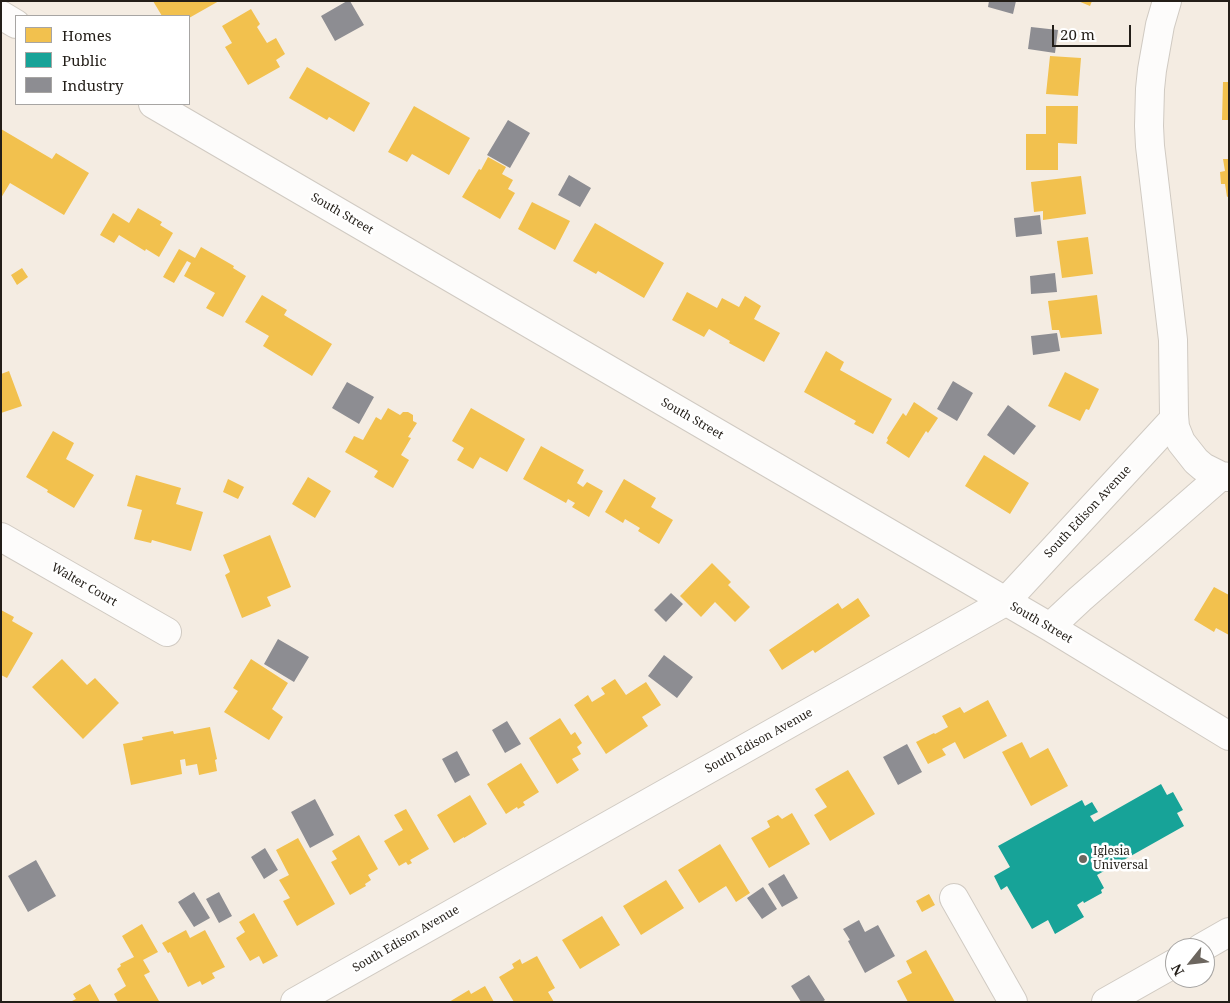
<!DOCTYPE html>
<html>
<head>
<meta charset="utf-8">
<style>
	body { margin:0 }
	#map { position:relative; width:1230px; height:1003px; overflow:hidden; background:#f4ece2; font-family:"Noto Serif",serif }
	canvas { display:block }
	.frame { position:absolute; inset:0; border:2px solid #231e18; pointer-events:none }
	.legend { position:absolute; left:15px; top:15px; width:175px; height:90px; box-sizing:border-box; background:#fff; border:1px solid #a7a5a3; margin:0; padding:6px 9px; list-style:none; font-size:15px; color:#231e18 }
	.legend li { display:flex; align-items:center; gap:10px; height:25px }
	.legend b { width:25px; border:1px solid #a7a5a3 }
	.north { position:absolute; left:1165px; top:938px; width:50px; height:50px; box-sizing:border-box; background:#fff; border:1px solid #a7a5a3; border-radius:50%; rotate:241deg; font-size:14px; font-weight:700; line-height:20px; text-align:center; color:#231e18 }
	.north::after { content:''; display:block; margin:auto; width:18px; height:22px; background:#6c665f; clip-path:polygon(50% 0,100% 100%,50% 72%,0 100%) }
	.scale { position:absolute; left:1052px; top:25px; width:79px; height:22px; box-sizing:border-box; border:2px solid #231e18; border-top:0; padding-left:6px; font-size:15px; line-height:18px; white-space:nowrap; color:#231e18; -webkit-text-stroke:4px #fff; paint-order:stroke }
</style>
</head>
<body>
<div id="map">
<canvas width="1230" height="1003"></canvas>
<div class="frame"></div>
<ul class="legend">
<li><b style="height:14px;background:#f2c14e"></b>Homes</li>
<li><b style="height:14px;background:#17a398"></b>Public</li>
<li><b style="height:14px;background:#8d8d92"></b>Industry</li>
</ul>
<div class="north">N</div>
<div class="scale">20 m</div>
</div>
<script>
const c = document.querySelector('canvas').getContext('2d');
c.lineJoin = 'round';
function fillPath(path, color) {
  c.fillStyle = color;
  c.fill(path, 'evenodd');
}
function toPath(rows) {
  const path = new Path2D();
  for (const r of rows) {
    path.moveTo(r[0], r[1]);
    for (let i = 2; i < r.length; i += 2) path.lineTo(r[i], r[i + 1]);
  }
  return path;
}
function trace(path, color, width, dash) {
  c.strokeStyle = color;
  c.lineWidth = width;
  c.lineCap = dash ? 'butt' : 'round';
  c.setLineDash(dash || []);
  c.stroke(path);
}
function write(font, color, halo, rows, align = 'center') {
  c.font = font + ' "Noto Serif",serif';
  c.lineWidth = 5;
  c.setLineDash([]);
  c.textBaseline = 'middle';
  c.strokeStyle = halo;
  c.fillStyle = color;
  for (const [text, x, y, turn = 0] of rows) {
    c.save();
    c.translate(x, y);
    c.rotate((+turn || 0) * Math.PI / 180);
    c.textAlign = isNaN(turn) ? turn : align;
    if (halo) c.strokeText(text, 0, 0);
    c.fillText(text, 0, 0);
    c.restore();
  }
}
const homes = toPath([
	[153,1,219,1,189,18,189,16,162,16],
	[1078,1,1092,1,1090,6],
	[251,9,260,24,257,27,267,43,276,38,285,54,276,60,280,67,248,85,225,47,232,43,222,26],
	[1050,56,1081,58,1078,96,1046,94],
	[307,67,370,103,354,132,329,117,327,120,289,98],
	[1223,82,1229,82,1229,120,1222,120],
	[414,106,470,138,449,175,412,154,407,162,388,152],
	[1046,106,1078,106,1077,144,1058,143,1058,170,1026,170,1026,134,1046,134],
	[1,129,52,159,56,153,89,173,64,215,10,183,1,198],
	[488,157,506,167,502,174,513,180,508,189,515,193,500,219,462,197,479,169,481,170],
	[1223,159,1229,159,1229,196,1227,197,1225,184,1221,184,1220,172,1225,171],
	[1081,176,1086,214,1043,220,1043,211,1034,212,1031,182],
	[532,202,570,221,555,250,518,229],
	[138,208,162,222,160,225,173,233,159,257,146,249,145,251,119,235,114,243,100,235,113,213,129,223],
	[595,223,664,263,644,298,598,271,596,274,573,261],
	[1088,237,1093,274,1062,278,1057,241],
	[201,247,234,266,233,268,246,276,223,317,206,308,215,293,184,276,191,263,187,261,174,283,163,277,179,249,195,258],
	[22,268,28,277,17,285,11,275],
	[687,292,717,308,722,298,739,307,745,296,761,306,754,319,780,333,764,362,729,343,730,341,709,329,704,337,672,320],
	[262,295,287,310,284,315,332,344,312,376,263,346,269,336,245,322],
	[1097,295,1102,334,1061,338,1059,330,1052,330,1048,301],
	[826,351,844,362,840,370,892,399,873,434,854,424,856,421,804,392],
	[9,371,22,406,1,413,1,374],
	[1065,372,1099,389,1089,410,1086,409,1080,421,1048,406],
	[914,402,938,418,928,433,926,431,909,458,886,443,888,440,887,438,903,413,906,416],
	[388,408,400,415,403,412,408,412,413,415,413,421,417,423,408,437,411,438,401,455,409,460,393,488,374,477,378,471,345,452,354,436,363,440,376,417,381,420],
	[471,408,525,439,507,472,480,457,473,469,457,460,464,448,452,441],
	[53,431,74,443,66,459,94,475,74,508,47,492,48,490,26,477],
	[541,446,584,470,577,483,583,487,587,482,603,491,589,517,572,507,575,503,568,499,566,503,523,479],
	[984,455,1029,483,1010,514,965,486],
	[136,475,181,488,176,504,203,512,191,551,152,540,151,543,134,539,142,510,127,506],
	[308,477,331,491,315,518,292,504],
	[228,479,244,487,238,499,223,492],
	[624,479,656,498,651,507,673,520,659,544,638,531,640,528,625,519,623,523,605,512],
	[270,535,291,587,267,597,271,606,242,618,225,575,230,572,223,555],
	[712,563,731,582,728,585,750,607,735,622,715,602,701,617,680,596],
	[1214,587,1229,595,1229,635,1216,628,1214,632,1194,620],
	[858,598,870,616,815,653,813,650,782,670,769,650,838,603,842,609],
	[1,610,14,617,12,621,33,633,7,678,1,675],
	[62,659,87,685,95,678,119,703,83,739,32,687],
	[251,659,288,683,272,709,283,717,269,740,224,712,238,691,233,688],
	[615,679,626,695,646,682,661,705,642,717,648,726,606,754,574,705,588,695,592,702,605,694,601,688],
	[988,700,1007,736,964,759,955,742,942,749,946,755,928,764,916,742,934,733,935,734,948,727,942,716,960,707,964,713],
	[560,718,571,735,575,732,582,743,577,747,581,754,572,759,579,770,557,784,529,738],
	[210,727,217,759,215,760,217,771,199,775,197,764,186,766,185,759,180,760,182,774,131,785,123,744,143,740,142,737,173,731,174,734],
	[1022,742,1030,758,1048,748,1068,786,1031,806,1002,752],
	[521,763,539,792,523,802,525,805,518,809,517,807,506,814,487,784],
	[848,770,875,814,830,841,814,815,827,807,815,789],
	[470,795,487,824,464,838,464,837,454,843,437,815],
	[406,809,429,849,410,860,412,863,408,865,406,862,399,866,384,841,403,830,394,815],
	[792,813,810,844,769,868,751,838,770,827,767,821,778,815,782,819],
	[359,835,378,869,368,875,371,880,365,884,366,886,350,895,331,862,337,859,332,851],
	[298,838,335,904,297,926,283,901,290,898,279,880,289,875,276,850],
	[720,844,750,893,736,902,726,886,699,903,678,870],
	[666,880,684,908,641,935,623,906],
	[929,894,935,905,922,912,916,901],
	[254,913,278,956,263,964,259,956,250,961,236,938,245,932,239,922],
	[602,916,620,945,580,969,562,940],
	[142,924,158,952,143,960,150,972,144,975,159,1001,118,1002,114,994,126,986,117,969,121,966,120,964,134,957,122,936],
	[186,930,190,938,205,930,225,967,212,973,215,978,202,985,200,981,188,987,170,952,168,953,162,943],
	[926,950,955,1002,908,1002,897,981,912,973,906,961],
	[537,956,555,988,548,992,554,1002,514,1002,499,977,514,968,512,964,520,959,522,964],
	[90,984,100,1002,70,1002,76,999,73,994],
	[485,986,494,1002,449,1002,469,990,471,994]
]);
const public = toPath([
	[1161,784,1167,795,1173,792,1183,810,1177,813,1184,826,1097,875,1104,888,1101,890,1102,893,1084,903,1083,901,1077,905,1084,917,1055,934,1048,920,1032,929,1007,886,1001,890,994,876,1010,867,998,846,1082,800,1085,806,1092,802,1098,812,1090,816,1094,822]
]);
const industry = toPath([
	[347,1,350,1,364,25,335,41,321,16],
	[989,1,1016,1,1013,14,988,7],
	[1031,27,1058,30,1055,53,1028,49],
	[508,120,530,133,510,168,487,155],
	[569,175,591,188,580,207,558,195],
	[1040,215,1042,234,1016,237,1014,218],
	[1055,273,1057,292,1031,294,1030,276],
	[1057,333,1060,351,1033,355,1031,336],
	[953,381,973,393,957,421,937,409],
	[347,382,374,397,359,424,332,408],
	[1008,405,1036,426,1014,455,987,435],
	[671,593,683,604,666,622,654,610],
	[278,639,309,657,294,682,264,664],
	[664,655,693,677,677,698,648,676],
	[507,721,521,744,505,753,492,730],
	[907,744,922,772,898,785,883,757],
	[457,751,470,775,455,783,442,759],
	[315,799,334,835,310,848,291,812],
	[265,848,278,870,264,879,251,857],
	[36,860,56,896,28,912,8,876],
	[784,874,798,898,782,907,768,884],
	[763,887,777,909,762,919,747,898],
	[194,892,210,918,194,927,178,902],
	[219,892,232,916,219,923,206,899],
	[859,920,865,932,878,925,895,956,865,973,848,941,850,940,843,929],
	[809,975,825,1000,822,1002,801,1002,791,986]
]);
const minor = toPath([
	[1167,1,1160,25,1152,70,1150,89,1149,126,1150,146,1173,340,1174,415,1175,427,1181,442,1196,461,1203,467,1221,476,1229,477],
	[1,15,16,24],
	[153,104,1050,627,1229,736],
	[1,537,167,632],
	[1050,627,1080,599,1221,476],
	[954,898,1013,1002],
	[1201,948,1229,932],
	[295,1002,1005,602,1174,419],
	[1106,1002,1175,963]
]);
const markers = [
	[1083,859,5,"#6c665f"]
];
const streetNames = [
	["South Street",342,214,30],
	["South Street",692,419,30],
	["South Edison Avenue",1088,512,-47],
	["Walter Court",84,585,30],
	["South Street",1041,623,30],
	["South Edison Avenue",759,741,-29],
	["South Edison Avenue",406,939,-30]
];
const poiNames = [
	["Iglesia",1093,852],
	["Universal",1093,866]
];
fillPath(homes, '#f2c14e');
fillPath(public, '#17a398');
fillPath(industry, '#8d8d92');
trace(minor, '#d0cac2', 30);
trace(minor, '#fdfcfb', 28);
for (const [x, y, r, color] of markers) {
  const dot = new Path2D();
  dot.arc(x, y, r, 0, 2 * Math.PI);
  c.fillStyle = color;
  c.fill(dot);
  trace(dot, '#fff', 2);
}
write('12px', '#231e18', '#fff', streetNames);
write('12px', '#231e18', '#fff', poiNames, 'left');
</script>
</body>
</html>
